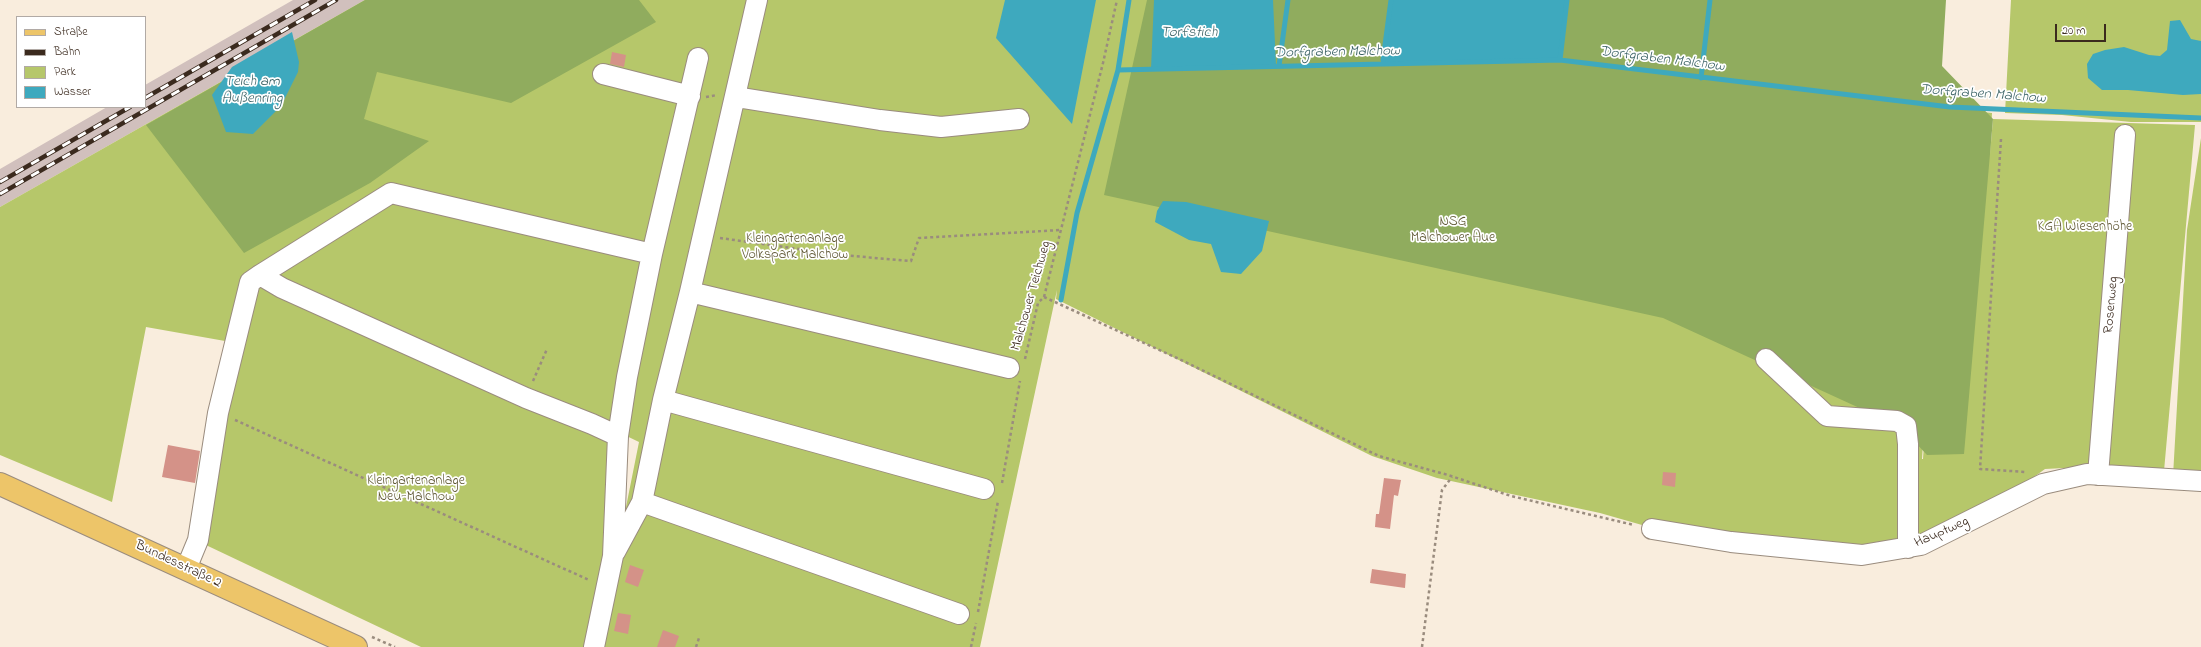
<!DOCTYPE html>
<html>
<head>
<meta charset="utf-8">
<style>
	body { margin:0 }
	#map { position:relative; width:2201px; height:647px; overflow:hidden; background:#f9eddd; font-family:"Indie Flower",sans-serif }
	canvas { display:block }
	.legend { position:absolute; left:16px; top:16px; width:130px; height:92px; box-sizing:border-box; background:#fff; border:1px solid #b1aaa5; margin:0; padding:5px 7px; list-style:none; font-size:12px; color:#3b2a1e }
	.legend li { display:flex; align-items:center; gap:8px; height:20px }
	.legend b { width:20px; border:1px solid #b1aaa5 }
	.scale { position:absolute; left:2055px; top:24px; width:51px; height:18px; box-sizing:border-box; border:2px solid #3b2a1e; border-top:0; padding-left:5px; font-size:12px; line-height:14px; white-space:nowrap; color:#3b2a1e; -webkit-text-stroke:3px #fff; paint-order:stroke }
</style>
</head>
<body>
<div id="map">
<canvas width="2201" height="647"></canvas>
<ul class="legend">
<li><b style="height:5px;background:#edc569"></b>Straße</li>
<li><b style="height:5px;background:#3b2a1e"></b>Bahn</li>
<li><b style="height:11px;background:#b6c76a"></b>Park</li>
<li><b style="height:11px;background:#3ea9be"></b>Wasser</li>
</ul>
<div class="scale">20 m</div>
</div>
<script>
const c = document.querySelector('canvas').getContext('2d');
c.lineJoin = 'round';
function fillPath(path, color) {
  c.fillStyle = color;
  c.fill(path, 'evenodd');
}
function toPath(rows) {
  const path = new Path2D();
  for (const r of rows) {
    path.moveTo(r[0], r[1]);
    for (let i = 2; i < r.length; i += 2) path.lineTo(r[i], r[i + 1]);
  }
  return path;
}
function trace(path, color, width, dash) {
  c.strokeStyle = color;
  c.lineWidth = width;
  c.lineCap = dash ? 'butt' : 'round';
  c.setLineDash(dash || []);
  c.stroke(path);
}
function write(font, color, halo, rows, align = 'center') {
  c.font = font + ' "Indie Flower",sans-serif';
  c.lineWidth = 3.5;
  c.setLineDash([]);
  c.textBaseline = 'middle';
  c.strokeStyle = halo;
  c.fillStyle = color;
  for (const [text, x, y, turn = 0] of rows) {
    c.save();
    c.translate(x, y);
    c.rotate((+turn || 0) * Math.PI / 180);
    c.textAlign = isNaN(turn) ? turn : align;
    if (halo) c.strokeText(text, 0, 0);
    c.fillText(text, 0, 0);
    c.restore();
  }
}
const industrial = toPath([
	[293,0,365,0,0,207,0,169,107,107,145,107,145,85]
]);
const green = toPath([
	[365,0,1945,0,1939,107,1992,113,1990,154,1993,119,2195,125,2164,471,2103,466,2045,469,2027,482,1916,540,1841,547,1646,523,1642,525,1600,513,1437,478,1372,456,1056,299,1057,290,980,647,598,647,639,442,612,429,608,550,590,647,421,647,189,537,225,341,146,327,112,502,0,455,0,207],
	[1932,331,1923,459,1922,459,1930,332],
	[2011,0,2201,0,2201,122,2131,122,2062,115,2005,113],
	[2201,138,2201,479,2173,476,2187,230]
]);
const forest = toPath([
	[365,0,639,0,656,22,511,103,377,72,364,119,429,141,370,183,244,253,146,125],
	[1147,0,1946,0,1942,66,1993,119,1964,454,1927,455,1901,427,1663,318,1104,195]
]);
const water = toPath([
	[1005,0,1096,0,1072,124,996,38],
	[1154,0,1273,0,1276,66,1151,69],
	[1391,0,1567,0,1560,60,1383,66],
	[2180,20,2191,39,2201,41,2201,94,2183,95,2128,90,2102,90,2088,78,2087,64,2093,54,2105,50,2124,47,2149,55,2160,56,2167,50,2170,21],
	[292,32,299,62,298,72,281,106,253,134,226,132,212,95,232,67],
	[1163,201,1186,202,1269,221,1262,251,1241,274,1221,272,1211,244,1189,240,1155,222,1157,211]
]);
const stream = toPath([
	[1383,60,1391,0],
	[1560,60,1567,0],
	[1279,66,1288,0],
	[1118,70,1560,60,1950,107,2201,118],
	[1701,78,1710,0],
	[1061,300,1077,213,1118,70,1129,0]
]);
const building = toPath([
	[612,52,626,55,624,67,610,64],
	[168,445,200,451,195,483,162,477],
	[1663,472,1676,473,1675,487,1662,485],
	[1384,478,1401,480,1398,496,1394,495,1390,529,1375,527,1376,514,1379,514],
	[630,565,644,570,638,587,625,582],
	[1372,569,1406,574,1405,588,1370,583],
	[618,613,631,615,628,634,614,631],
	[663,630,679,636,675,647,657,647]
]);
const path = toPath([
	[706,97,717,95],
	[2001,139,1980,469,2026,472],
	[720,238,841,255,911,261,919,238,1061,230],
	[1044,297,1177,358,1379,456,1448,475,1511,496,1634,525],
	[1025,359,1038,303,1044,297,1103,63,1117,0],
	[533,381,547,349],
	[235,420,589,580],
	[1002,483,1020,381],
	[978,612,998,501],
	[372,637,395,647],
	[696,647,699,638],
	[971,647,976,623],
	[1422,647,1442,490,1452,477]
]);
const minor = toPath([
	[603,74,690,96],
	[736,97,880,120,941,127,1019,119],
	[260,275,282,288,526,398,592,424,618,436],
	[690,292,1009,368],
	[1766,359,1827,416,1897,421,1906,426,1908,444,1908,548],
	[663,400,984,489],
	[2098,475,2125,135],
	[642,502,959,614],
	[1652,529,1731,542,1862,555,1921,545,2043,484,2087,474,2201,481],
	[615,552,642,502,663,400,690,292,757,0],
	[186,569,198,540,218,413,250,282,260,275,391,193,652,254],
	[594,647,613,556,618,436,627,377,652,254,698,58]
]);
const major = toPath([
	[0,484,356,647]
]);
const rail = toPath([
	[145,98,315,0],
	[0,182,130,107],
	[0,194,336,0]
]);
const parkNames = [
	["NSG",1453,223],
	["Malchower Aue",1453,239],
	["KGA Wiesenhöhe",2085,228],
	["Kleingartenanlage",795,240],
	["Volkspark Malchow",795,256],
	["Kleingartenanlage",416,482],
	["Neu-Malchow",416,498]
];
const streetNames = [
	["Malchower Teichweg",1032,296,-74],
	["Rosenweg",2112,305,-85],
	["Hauptweg",1942,533,-24],
	["Bundesstraße 2",178,565,25]
];
const waterNames = [
	["Torfstich",1189,34],
	["Dorfgraben Malchow",1337,53,-1],
	["Dorfgraben Malchow",1662,60,7],
	["Teich am",252,83],
	["Außenring",252,100],
	["Dorfgraben Malchow",1983,95,4]
];
fillPath(industrial, '#d1c0bd');
fillPath(green, '#b6c76a');
fillPath(forest, '#90ac5e');
fillPath(water, '#3ea9be');
trace(stream, '#3ea9be', 5);
fillPath(building, '#d49288');
trace(minor, '#9a8c7e', 22);
trace(major, '#9a8c7e', 24);
trace(path, '#9a8c7e', 2.5, [3, 3]);
trace(minor, '#fff', 20);
trace(major, '#edc569', 22);
trace(rail, '#3b2a1e', 4.5);
trace(rail, '#fff', 3, [9]);
write('14px', '#605935', '#fff', parkNames);
write('14px', '#3b2a1e', '#fff', streetNames);
write('italic 15px', '#3c6366', '#fff', waterNames);
</script>
</body>
</html>
